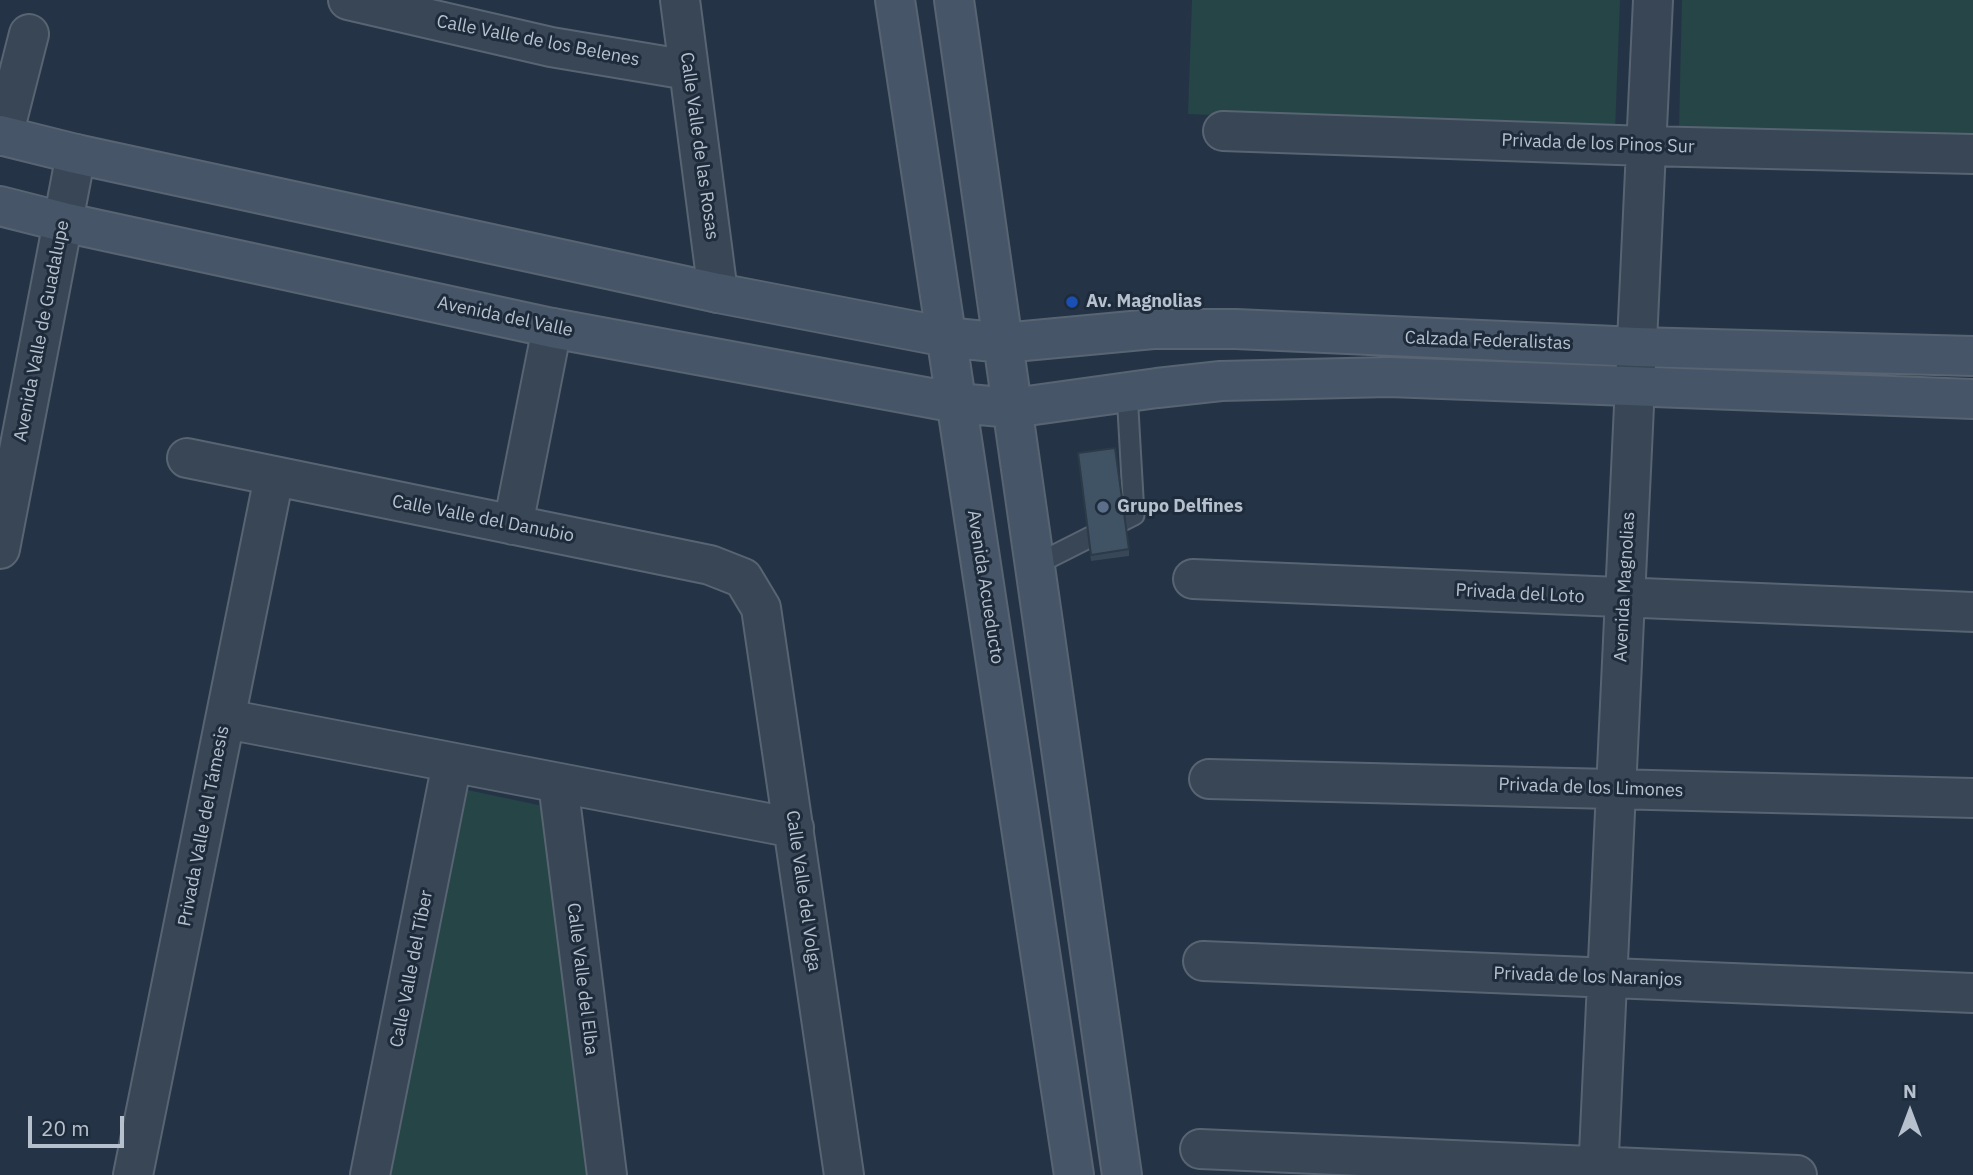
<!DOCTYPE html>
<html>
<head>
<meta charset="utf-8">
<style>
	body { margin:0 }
	#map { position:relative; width:1973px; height:1175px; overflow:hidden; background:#243446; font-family:"IBM Plex Sans",sans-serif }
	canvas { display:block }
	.north { position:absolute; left:1875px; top:1077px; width:70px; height:70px; -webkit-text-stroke:5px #1e2b3b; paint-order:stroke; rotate:0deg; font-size:19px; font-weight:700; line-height:28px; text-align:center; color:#b7c1ce }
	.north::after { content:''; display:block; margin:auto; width:24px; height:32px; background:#b7c1ce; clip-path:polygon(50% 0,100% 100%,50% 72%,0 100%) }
	.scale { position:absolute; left:28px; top:1116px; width:96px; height:32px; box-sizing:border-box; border:4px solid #b7c1ce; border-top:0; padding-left:9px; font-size:21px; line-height:24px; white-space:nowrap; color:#b7c1ce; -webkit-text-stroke:5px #1e2b3b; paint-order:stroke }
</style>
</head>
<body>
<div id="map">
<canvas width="1973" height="1175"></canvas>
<div class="north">N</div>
<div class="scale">20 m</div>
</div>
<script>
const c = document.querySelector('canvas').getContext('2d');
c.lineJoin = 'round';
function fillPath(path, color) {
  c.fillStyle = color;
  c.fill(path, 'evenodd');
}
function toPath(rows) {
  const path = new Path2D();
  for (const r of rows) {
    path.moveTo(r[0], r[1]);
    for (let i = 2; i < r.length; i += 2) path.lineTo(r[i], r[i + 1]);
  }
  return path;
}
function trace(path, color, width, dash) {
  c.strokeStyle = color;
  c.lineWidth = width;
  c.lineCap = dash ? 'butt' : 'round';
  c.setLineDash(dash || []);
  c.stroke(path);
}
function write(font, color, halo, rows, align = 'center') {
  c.font = font + ' "IBM Plex Sans",sans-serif';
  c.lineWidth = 6;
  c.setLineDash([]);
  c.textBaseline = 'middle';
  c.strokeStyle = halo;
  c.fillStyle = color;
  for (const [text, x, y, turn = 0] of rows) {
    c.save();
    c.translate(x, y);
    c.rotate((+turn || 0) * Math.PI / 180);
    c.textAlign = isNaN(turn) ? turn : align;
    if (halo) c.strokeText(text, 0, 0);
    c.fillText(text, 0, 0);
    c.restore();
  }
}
const green = toPath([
	[1192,0,1620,0,1615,131,1188,114],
	[1682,0,1973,0,1973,136,1679,128],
	[458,788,543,806,590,1175,383,1175]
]);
const lane = toPath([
	[1035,565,1134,515,1127,392]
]);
const street = toPath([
	[348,0,551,47,688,70],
	[680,0,718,293],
	[1223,131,1646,146,1973,154],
	[3,136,29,34],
	[187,458,710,565,743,578,761,608,844,1175],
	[513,525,552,328],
	[0,549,76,154],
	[1193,579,1973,612],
	[226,719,794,828],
	[1209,779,1973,798],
	[558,783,607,1175],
	[1203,961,1973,993],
	[1200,1149,1797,1175],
	[133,1175,274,477],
	[370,1175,452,763],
	[1598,1175,1653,0]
]);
const secondary = toPath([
	[895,0,1074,1175],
	[954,0,1122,1175],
	[0,135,76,154,718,293,946,337,1003,343,1153,329,1236,329,1637,347,1973,356],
	[0,206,63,222,552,328,957,403,1013,408,1157,388,1221,381,1389,377,1973,399]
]);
const wall = toPath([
	[1078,453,1129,549,1129,556,1091,561]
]);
const building = toPath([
	[1115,448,1129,549,1091,555,1078,453,1115,448]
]);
const markers = [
	[1072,302,7,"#1a4fb4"],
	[1103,507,7,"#5c6f8a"]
];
const streetNames = [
	["Calle Valle de los Belenes",538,41,11],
	["Privada de los Pinos Sur",1598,144,2],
	["Calle Valle de las Rosas",699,146,82],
	["Avenida del Valle",505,317,12],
	["Avenida Valle de Guadalupe",42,331,-79],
	["Calzada Federalistas",1488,341,2],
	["Calle Valle del Danubio",483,519,11],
	["Avenida Acueducto",985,587,81],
	["Avenida Magnolias",1625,587,-87],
	["Privada del Loto",1520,594,3],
	["Privada de los Limones",1591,788,2],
	["Privada Valle del Támesis",204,826,-79],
	["Calle Valle del Volga",803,891,82],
	["Calle Valle del Tíber",412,969,-79],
	["Privada de los Naranjos",1588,977,2],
	["Calle Valle del Elba",582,979,83]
];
const poiNames = [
	["Av. Magnolias",1086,302],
	["Grupo Delfines",1117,507]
];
fillPath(green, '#264547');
trace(lane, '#586472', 23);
trace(street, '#586472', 42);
trace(secondary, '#586472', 42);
trace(lane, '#394655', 19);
trace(street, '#394655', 38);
trace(secondary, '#475569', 38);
fillPath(wall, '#374757');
fillPath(building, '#405365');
trace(building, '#2d3a47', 2);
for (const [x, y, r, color] of markers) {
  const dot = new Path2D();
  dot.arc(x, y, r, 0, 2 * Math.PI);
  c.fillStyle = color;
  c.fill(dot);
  trace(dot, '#1e2b3b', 2.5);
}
write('18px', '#b7c1ce', '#1e2b3b', streetNames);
write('bold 18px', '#b7c1ce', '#1e2b3b', poiNames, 'left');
</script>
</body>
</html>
